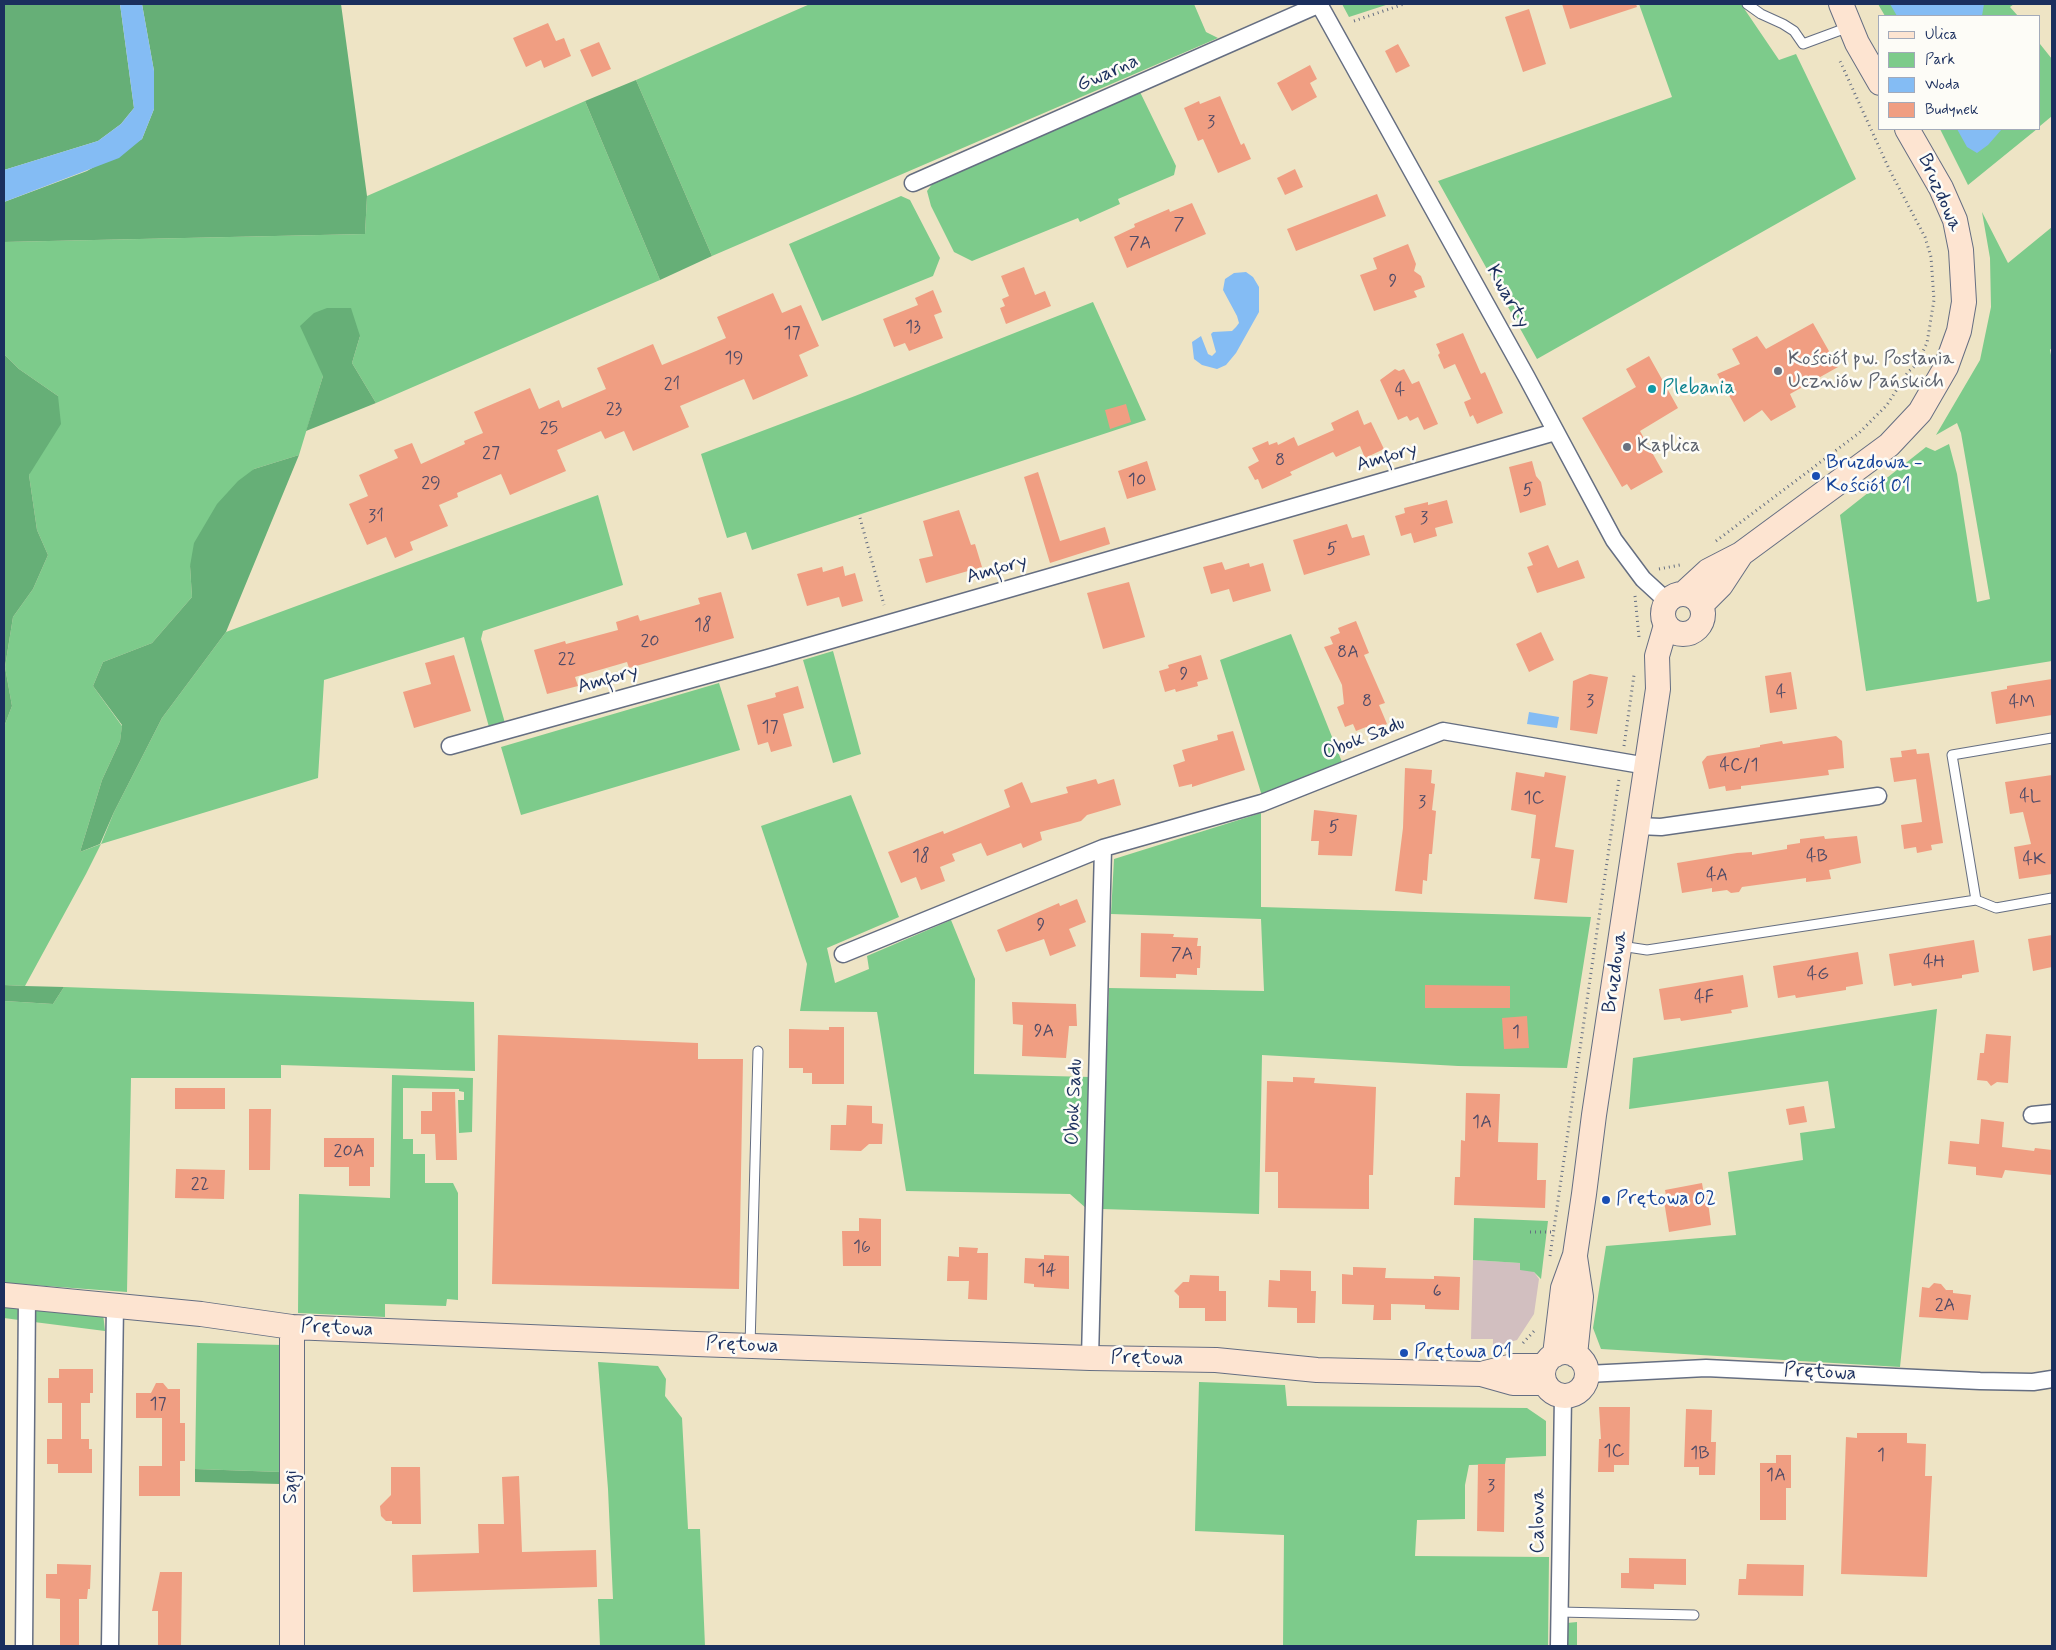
<!DOCTYPE html>
<html>
<head>
<meta charset="utf-8">
<style>
	body { margin:0 }
	#map { position:relative; width:2056px; height:1650px; overflow:hidden; background:#eee4c5; font-family:Mynerve,sans-serif }
	canvas { display:block }
	.frame { position:absolute; inset:0; border:5px solid #1b2f5e; pointer-events:none }
	.legend { position:absolute; left:1878px; top:15px; width:162px; height:115px; box-sizing:border-box; background:#fdfcf7; border:1px solid #a3aaba; margin:0; padding:6px 9px; list-style:none; font-size:15px; color:#1b2f5e }
	.legend li { display:flex; align-items:center; gap:10px; height:25px }
	.legend b { width:25px; border:1px solid #a3aaba }
</style>
</head>
<body>
<div id="map">
<canvas width="2056" height="1650"></canvas>
<div class="frame"></div>
<ul class="legend">
<li><b style="height:6px;background:#fde4d1"></b>Ulica</li>
<li><b style="height:14px;background:#7dcb8b"></b>Park</li>
<li><b style="height:14px;background:#84bcf4"></b>Woda</li>
<li><b style="height:14px;background:#f09e82"></b>Budynek</li>
</ul>
</div>
<script>
const c = document.querySelector('canvas').getContext('2d');
c.lineJoin = 'round';
function fillPath(path, color) {
  c.fillStyle = color;
  c.fill(path, 'evenodd');
}
function toPath(rows) {
  const path = new Path2D();
  for (const r of rows) {
    if (r.length === 3) {
      path.moveTo(r[0] + r[2], r[1]);
      path.arc(r[0], r[1], r[2], 0, 2 * Math.PI);
      continue;
    }
    path.moveTo(r[0], r[1]);
    for (let i = 2; i < r.length; i += 2) path.lineTo(r[i], r[i + 1]);
  }
  return path;
}
function trace(path, color, width, dash) {
  c.strokeStyle = color;
  c.lineWidth = width;
  c.lineCap = dash ? 'butt' : 'round';
  c.setLineDash(dash || []);
  c.stroke(path);
}
function write(font, color, halo, rows, align = 'center') {
  c.font = font + ' Mynerve,sans-serif';
  c.lineWidth = 5;
  c.setLineDash([]);
  c.textBaseline = 'middle';
  c.strokeStyle = halo;
  c.fillStyle = color;
  for (const [text, x, y, turn = 0] of rows) {
    c.save();
    c.translate(x, y);
    c.rotate((+turn || 0) * Math.PI / 180);
    c.textAlign = isNaN(turn) ? turn : align;
    if (halo) c.strokeText(text, 0, 0);
    c.fillText(text, 0, 0);
    c.restore();
  }
}
const industrial = toPath([
	[1473,1260,1520,1263,1534,1272,1539,1279,1534,1314,1517,1340,1493,1347,1493,1339,1471,1339]
]);
const green = toPath([
	[810,4,1194,4,1206,32,1218,38,712,256,636,80],
	[1342,4,1389,4,1349,17],
	[1639,4,1741,4,1779,60,1796,54,1856,179,1537,359,1438,181,1672,97],
	[1878,4,2014,4,2010,7,2018,16,1885,16],
	[2040,44,2052,59,2052,116,2040,126],
	[1140,92,1176,166,1174,175,1118,199,1120,204,1080,222,1078,218,972,261,954,252,931,206,927,191,936,179],
	[585,101,660,280,376,403,352,363,360,336,323,376,299,455,254,469,190,566,192,597,152,643,103,662,93,686,122,726,120,741,102,780,80,852,101,844,114,812,162,718,226,632,598,495,623,585,483,631,481,639,505,723,489,727,464,637,324,680,318,778,101,844,86,874,25,986,4,985,4,727,12,706,5,667,13,617,33,589,48,555,37,530,29,475,58,396,19,369,4,354,4,242,365,234,367,196],
	[1940,129,2037,129,1968,185],
	[901,196,910,200,940,258,933,276,822,321,789,244],
	[1982,212,2008,263,2052,227,2052,347,2050,350,2052,360,2052,661,1866,691,1840,515,1926,447,1935,451,1949,444,1957,474,1977,602,1990,599,1961,433,1957,423,1936,435,1980,360,1991,307,1990,258],
	[1093,302,1146,420,752,550,746,532,727,538,701,454,855,396],
	[1291,634,1342,762,1262,796,1220,660],
	[833,651,861,754,833,763,803,660],
	[719,683,740,750,521,815,501,747],
	[851,795,899,917,827,948,835,983,869,969,867,956,951,920,975,979,974,1074,1090,1077,1087,1209,1070,1194,906,1191,877,1012,800,1011,807,964,761,826],
	[1261,813,1261,907,1591,917,1567,1068,1458,1066,1262,1055,1259,1214,1102,1209,1109,988,1264,991,1261,919,1111,914,1114,859],
	[64,987,474,1002,475,1071,281,1065,281,1078,131,1078,127,1292,4,1283,4,1001,53,1004],
	[1937,1009,1900,1367,1601,1349,1593,1328,1606,1246,1736,1235,1728,1172,1803,1160,1800,1133,1835,1128,1828,1081,1629,1109,1633,1058],
	[392,1075,473,1078,472,1132,459,1133,458,1100,464,1100,464,1092,459,1091,459,1089,403,1088,403,1139,413,1139,413,1154,425,1154,425,1183,453,1183,458,1193,458,1300,447,1299,446,1306,385,1304,385,1317,298,1313,299,1194,390,1198],
	[1474,1218,1548,1221,1541,1279,1534,1272,1520,1270,1520,1263,1473,1260],
	[4,1303,14,1304,18,1309,19,1320,4,1318],
	[35,1306,103,1313,105,1331,34,1322],
	[197,1343,283,1345,281,1472,195,1469],
	[598,1362,658,1366,666,1379,665,1396,682,1418,688,1529,700,1529,705,1646,600,1646,598,1599,613,1599,608,1489],
	[1199,1382,1285,1385,1287,1406,1527,1408,1546,1421,1546,1456,1506,1458,1505,1464,1469,1465,1465,1485,1465,1519,1417,1520,1415,1556,1549,1557,1548,1646,1283,1646,1284,1535,1195,1531],
	[1577,1622,1577,1646,1566,1646,1567,1623]
]);
const forest = toPath([
	[4,4,120,4,134,108,121,124,98,141,4,170],
	[142,4,341,4,367,196,365,234,4,242,4,202,87,171,142,139,154,109,154,71],
	[636,80,712,256,660,280,585,101],
	[327,308,351,308,360,336,352,363,376,403,306,431,323,376,300,326,314,313],
	[4,354,19,369,58,396,61,424,29,475,37,530,48,555,33,589,13,617,5,667,12,706,4,727],
	[299,455,226,632,162,718,114,812,100,844,80,852,102,780,120,741,122,725,93,686,103,662,152,643,192,597,190,566,194,543,217,504,238,481,254,469],
	[4,985,25,986,64,987,53,1004,4,1001],
	[195,1469,281,1472,281,1484,195,1482]
]);
const water = toPath([
	[120,4,142,4,154,71,154,109,142,139,119,158,4,202,4,170,98,141,121,124,134,108],
	[1890,4,1984,4,1982,16,1897,16],
	[1957,129,2002,129,1988,145,1977,153,1967,147],
	[1246,272,1253,277,1259,287,1259,312,1236,353,1226,365,1217,369,1202,365,1194,359,1192,342,1201,336,1208,354,1212,356,1216,352,1211,334,1213,332,1232,331,1236,327,1239,323,1237,316,1223,290,1225,279,1234,273],
	[1529,712,1559,717,1557,728,1527,724]
]);
const building = toPath([
	[1562,4,1636,4,1637,7,1570,29],
	[1529,9,1546,64,1523,72,1505,17],
	[548,23,556,41,564,38,571,56,544,68,541,60,526,67,513,38],
	[599,42,611,69,592,77,580,50],
	[1398,44,1410,66,1396,73,1385,51],
	[1310,65,1317,79,1310,83,1317,97,1292,111,1277,83],
	[1220,96,1241,145,1244,143,1251,159,1218,173,1203,139,1198,141,1184,108,1199,101,1200,104],
	[1295,169,1303,187,1285,195,1277,178],
	[1377,194,1386,216,1296,251,1287,229],
	[1192,203,1206,234,1127,268,1114,237,1135,227,1134,224,1169,209,1170,212],
	[1408,244,1416,264,1414,271,1421,276,1425,287,1414,291,1417,297,1374,311,1360,275,1377,269,1373,258],
	[1024,267,1035,295,1045,291,1051,306,1006,324,1000,308,1005,306,1002,299,1009,296,1001,276],
	[933,290,942,312,934,315,943,338,909,351,905,343,894,347,883,319,918,305,915,298],
	[773,293,782,313,801,305,819,346,799,355,808,376,753,400,744,379,680,406,689,427,633,451,624,431,605,439,601,431,557,450,566,471,510,495,501,474,457,493,458,497,439,505,448,526,410,542,413,550,395,558,386,537,367,545,349,504,368,496,359,475,398,458,394,450,412,443,421,464,465,444,464,441,483,433,474,412,530,388,539,409,559,400,562,408,606,389,597,368,653,344,662,365,696,351,726,338,717,317],
	[1813,323,1838,367,1790,394,1796,407,1771,421,1762,410,1744,422,1717,374,1740,364,1732,349,1757,336,1766,349],
	[1463,333,1481,374,1485,372,1503,413,1477,424,1473,415,1470,417,1464,402,1471,399,1455,364,1444,369,1438,355,1440,353,1436,344],
	[1649,356,1678,408,1640,431,1663,472,1631,490,1627,484,1622,487,1582,418,1636,387,1626,369],
	[1395,369,1399,371,1404,369,1412,384,1419,381,1438,424,1424,430,1418,417,1410,421,1407,416,1398,420,1380,380],
	[1126,404,1131,422,1110,429,1105,410],
	[1358,410,1364,425,1371,422,1384,449,1365,458,1360,446,1336,457,1333,452,1290,472,1292,475,1262,489,1258,479,1255,480,1248,467,1259,461,1252,448,1268,441,1269,445,1277,442,1278,445,1294,437,1298,446,1334,430,1331,423],
	[1147,461,1156,490,1127,499,1118,471],
	[1532,461,1536,476,1541,482,1546,505,1520,513,1509,467],
	[1038,472,1060,541,1105,527,1110,544,1050,563,1024,477],
	[1447,500,1453,523,1435,528,1437,536,1414,543,1411,533,1401,536,1395,516,1405,513,1404,508,1428,502,1428,505],
	[959,510,971,545,975,544,982,567,926,583,919,559,933,556,923,521],
	[1347,524,1352,538,1364,535,1370,555,1304,575,1293,540],
	[1548,545,1558,568,1578,560,1585,578,1537,593,1527,567,1533,565,1528,553],
	[1222,562,1225,570,1249,563,1250,567,1263,563,1271,591,1233,602,1229,589,1211,594,1203,567],
	[843,566,845,576,855,573,863,601,842,607,839,597,807,606,797,574,822,567,823,572],
	[1129,582,1145,637,1103,649,1087,593],
	[721,592,734,638,629,668,627,662,575,677,578,686,547,694,534,650,565,641,566,644,618,630,616,622,638,615,640,621,700,604,698,598],
	[1356,621,1369,653,1364,655,1385,703,1379,705,1387,724,1368,732,1366,727,1356,731,1353,724,1345,727,1337,707,1344,704,1342,685,1324,647,1333,644,1330,637,1340,633,1338,628],
	[1541,632,1554,660,1529,672,1516,644],
	[454,655,471,711,414,728,403,692,431,684,425,663],
	[1201,655,1208,679,1197,682,1198,686,1176,692,1175,689,1165,692,1159,671,1169,668,1168,665],
	[1791,672,1797,709,1770,713,1765,676],
	[1590,674,1608,677,1597,734,1570,730,1573,681],
	[2052,679,2052,715,1996,724,1991,692,2007,689,2007,686],
	[798,686,804,708,783,714,792,746,771,752,768,742,758,745,747,705,776,697,775,693],
	[1233,731,1245,770,1192,787,1192,784,1179,787,1173,765,1185,761,1182,750,1218,740,1217,735],
	[1836,736,1842,741,1844,768,1828,770,1829,775,1741,786,1741,789,1726,791,1725,786,1709,789,1702,762,1707,756,1760,747,1760,745,1782,741,1783,744],
	[1916,749,1917,754,1929,753,1943,843,1931,845,1932,850,1917,853,1916,847,1904,849,1901,825,1922,822,1916,779,1894,782,1890,758,1902,757,1901,751],
	[1405,768,1432,770,1431,783,1435,784,1432,810,1436,811,1432,854,1429,854,1427,881,1423,880,1422,894,1395,891,1403,828],
	[1516,772,1544,777,1545,772,1566,776,1555,847,1574,850,1567,903,1534,899,1540,859,1531,858,1536,815,1511,810],
	[2052,775,2052,874,2019,879,2014,847,2031,844,2023,812,2010,814,2005,782],
	[1096,779,1098,784,1114,779,1121,805,1087,815,1081,821,1040,832,1042,840,1023,848,1021,843,987,856,981,843,952,854,955,861,940,867,945,881,921,890,916,877,901,883,888,852,943,831,944,834,1010,807,1004,790,1022,782,1031,803,1068,793,1066,787],
	[1314,810,1357,815,1352,856,1318,855,1319,841,1311,841],
	[1824,836,1825,839,1857,836,1861,863,1829,870,1831,879,1806,882,1806,878,1778,882,1742,887,1739,892,1731,893,1727,890,1712,892,1712,888,1682,893,1677,863,1737,853,1752,852,1752,855,1787,849,1787,845,1800,843,1800,839],
	[1077,899,1086,922,1069,929,1076,946,1050,956,1044,939,1006,952,997,930,1059,903,1060,906],
	[1141,933,1174,934,1173,937,1198,938,1197,946,1201,946,1200,968,1197,968,1197,975,1176,974,1176,978,1140,977],
	[2052,935,2052,967,2033,971,2028,939],
	[1974,940,1979,972,1962,975,1962,978,1912,986,1911,983,1894,986,1889,954],
	[1858,952,1863,984,1846,987,1846,990,1796,998,1795,995,1778,998,1773,966],
	[1743,975,1748,1007,1731,1010,1732,1013,1681,1021,1680,1018,1664,1020,1659,989],
	[1425,985,1510,986,1510,1008,1425,1008],
	[1012,1002,1076,1004,1077,1026,1069,1026,1066,1058,1022,1056,1023,1025,1013,1024],
	[1527,1016,1529,1048,1504,1049,1502,1018],
	[829,1027,844,1027,844,1084,812,1084,812,1073,803,1073,803,1068,789,1068,789,1029,829,1030],
	[1986,1034,2011,1036,2008,1083,1997,1082,1991,1086,1987,1081,1977,1080,1980,1053,1984,1053],
	[498,1035,698,1043,698,1059,743,1059,739,1289,492,1284],
	[1293,1077,1315,1078,1314,1083,1376,1087,1373,1175,1369,1175,1369,1209,1278,1208,1278,1172,1265,1172,1267,1081,1293,1082],
	[175,1088,225,1088,225,1109,175,1109],
	[432,1092,455,1092,457,1160,436,1160,435,1134,421,1134,421,1111,432,1111],
	[1466,1093,1500,1094,1498,1142,1538,1143,1537,1180,1546,1180,1545,1208,1454,1205,1455,1177,1460,1177,1461,1140,1465,1141],
	[847,1105,872,1106,872,1123,883,1124,882,1144,869,1144,861,1151,830,1150,831,1125,846,1125],
	[1804,1106,1807,1122,1789,1125,1786,1109],
	[249,1109,271,1109,270,1170,249,1170],
	[1981,1119,2004,1122,2002,1147,2034,1151,2035,1148,2052,1150,2052,1175,2005,1170,2002,1178,1976,1175,1976,1167,1948,1164,1950,1141,1979,1144],
	[324,1138,374,1138,374,1167,370,1167,370,1186,349,1186,349,1167,324,1167],
	[176,1169,225,1170,224,1199,175,1198],
	[1702,1183,1704,1195,1707,1194,1711,1225,1669,1232,1664,1201,1667,1201,1665,1190],
	[859,1218,881,1219,881,1266,843,1266,842,1231,859,1231],
	[959,1247,978,1248,977,1253,988,1253,987,1300,968,1299,969,1281,947,1281,948,1256,959,1257],
	[1044,1255,1069,1256,1069,1289,1034,1287,1034,1284,1024,1283,1025,1258,1044,1259],
	[1353,1267,1386,1268,1385,1278,1434,1279,1434,1276,1460,1277,1459,1310,1425,1309,1425,1305,1391,1304,1391,1320,1373,1320,1374,1305,1342,1304,1342,1274,1353,1275],
	[1280,1270,1311,1271,1311,1291,1316,1291,1315,1323,1297,1323,1297,1308,1268,1307,1269,1280,1280,1281],
	[1190,1275,1219,1276,1219,1291,1226,1291,1226,1321,1205,1321,1205,1308,1179,1308,1179,1296,1174,1291,1183,1282,1189,1282],
	[1934,1283,1941,1284,1946,1290,1953,1290,1953,1293,1971,1295,1968,1320,1919,1317,1922,1287,1929,1288],
	[59,1369,93,1369,93,1393,90,1393,90,1403,81,1403,81,1439,89,1439,89,1449,92,1449,92,1473,58,1473,58,1464,47,1464,47,1439,62,1439,62,1403,48,1403,48,1378,59,1378],
	[156,1383,163,1383,168,1389,180,1389,180,1423,185,1423,185,1461,180,1461,180,1496,139,1496,139,1466,162,1466,162,1418,136,1418,136,1393,151,1393],
	[1599,1407,1630,1407,1629,1465,1614,1465,1614,1472,1598,1472,1599,1439,1601,1439],
	[1686,1409,1712,1410,1711,1442,1716,1442,1715,1475,1699,1475,1699,1467,1684,1467],
	[1857,1433,1907,1433,1907,1443,1926,1444,1925,1476,1932,1476,1927,1577,1841,1574,1846,1437,1857,1438],
	[1776,1455,1791,1455,1791,1488,1786,1488,1786,1520,1760,1520,1760,1463,1776,1463],
	[1478,1464,1505,1464,1504,1532,1477,1531],
	[391,1467,420,1467,421,1524,392,1524,392,1521,386,1521,381,1516,380,1506,391,1495],
	[519,1476,522,1552,596,1550,597,1587,413,1592,412,1555,479,1553,478,1524,504,1524,502,1477],
	[1629,1558,1686,1559,1686,1585,1654,1584,1654,1589,1621,1588,1621,1573,1629,1573],
	[57,1564,91,1565,90,1589,88,1589,87,1599,79,1599,79,1646,60,1646,60,1599,46,1598,46,1574,57,1574],
	[1747,1564,1804,1565,1803,1596,1738,1595,1739,1579,1746,1579],
	[160,1572,182,1572,181,1646,158,1646,158,1611,152,1611]
]);
const path = toPath([
	[1354,21,1404,4],
	[860,518,884,605],
	[1716,541,1859,433,1887,405,1908,372,1917,364,1927,343,1934,300,1931,257,1925,237,1890,171,1840,61],
	[1659,569,1680,565],
	[1635,596,1639,637],
	[1624,746,1634,675],
	[1530,1232,1553,1232],
	[1550,1256,1619,779],
	[1523,1343,1535,1330]
]);
const lane = toPath([
	[1747,4,1761,14,1783,24,1794,31,1803,44,1849,27],
	[1976,900,1996,908,2052,898],
	[1621,946,1647,950,1976,900,1952,755,2052,738],
	[750,1346,758,1051],
	[1559,1612,1694,1615]
]);
const street = toPath([
	[1319,4,1526,376,1614,540,1643,579,1668,602],
	[913,183,1320,4],
	[450,746,768,658,1555,432],
	[1638,826,1661,827,1878,796],
	[843,954,1103,848,1262,803,1443,731,1647,766],
	[2032,1115,2052,1113],
	[1090,1358,1103,848],
	[1587,1374,1706,1368,1980,1381,2033,1382,2052,1379],
	[24,1646,27,1297],
	[110,1646,115,1305],
	[1559,1646,1563,1396]
]);
const secondary = toPath([
	[1841,4,1857,43,1880,83],
	[1683,594,1708,571,1741,554,1889,445,1920,412,1946,367,1959,331,1964,302,1961,250,1955,220,1941,188,1907,129],
	[1683,614,20],
	[1701,605,1721,585,1740,556],
	[4,1295,201,1314,292,1327,696,1344,1090,1358,1216,1360,1317,1370,1481,1374,1513,1383,1545,1383],
	[1565,1374,22],
	[1555,1355,1563,1288,1575,1255,1584,1194,1594,1115,1658,689,1657,656,1666,625],
	[1575,1355,1581,1297,1575,1257],
	[1485,1373,1513,1366,1544,1366],
	[292,1646,292,1327]
]);
const markers = [
	[1778,371,5,"#6b7280"],
	[1652,389,5,"#0f9aa8"],
	[1627,447,5,"#6b7280"],
	[1816,476,5,"#1a4fb4"],
	[1606,1200,5,"#1a4fb4"],
	[1404,1353,5,"#1a4fb4"]
];
const numberNames = [
	["3",1211,123],
	["7",1179,225],
	["7A",1140,244],
	["9",1393,282],
	["13",913,328],
	["17",792,334],
	["19",734,359],
	["21",672,385],
	["4",1400,391],
	["23",614,410],
	["25",549,429],
	["27",491,454],
	["8",1280,461],
	["10",1137,481],
	["29",431,484],
	["5",1528,491],
	["31",376,517],
	["3",1424,519],
	["5",1332,550],
	["18",703,626],
	["20",650,642],
	["8A",1348,653],
	["22",567,660],
	["9",1184,675],
	["4",1781,693],
	["8",1367,702],
	["3",1590,702],
	["4M",2022,703],
	["17",770,728],
	["4C/1",1739,766],
	["4L",2030,797],
	["1C",1534,799],
	["3",1422,803],
	["5",1334,828],
	["18",921,857],
	["4B",1817,857],
	["4K",2034,860],
	["4A",1717,876],
	["9",1041,926],
	["7A",1182,955],
	["4H",1934,963],
	["4G",1818,975],
	["4F",1704,998],
	["9A",1044,1032],
	["1",1516,1033],
	["1A",1482,1123],
	["20A",349,1152],
	["22",200,1185],
	["16",862,1248],
	["14",1047,1271],
	["6",1437,1292],
	["2A",1945,1306],
	["17",158,1405],
	["1C",1614,1452],
	["1B",1700,1454],
	["1",1881,1456],
	["1A",1776,1476],
	["3",1491,1487]
];
const streetNames = [
	["Gwarna",1108,74,-24],
	["Bruzdowa",1939,193,66],
	["Kwarty",1507,297,61],
	["Amfory",1387,458,-16],
	["Amfory",997,570,-16],
	["Amfory",608,680,-16],
	["Obok Sadu",1364,739,-22],
	["Bruzdowa",1616,972,-82],
	["Obok Sadu",1075,1102,-88],
	["Prętowa",337,1329,3],
	["Prętowa",742,1346,2],
	["Prętowa",1147,1359,1],
	["Prętowa",1820,1373,3],
	["Sągi",292,1487,-90],
	["Calowa",1539,1521,-89]
];
const worshipNames = [
	["Kościół pw. Posłania",1788,360],
	["Uczniów Pańskich",1788,383],
	["Kaplica",1637,447]
];
const cultureNames = [
	["Plebania",1662,389]
];
const transitNames = [
	["Bruzdowa -",1826,464],
	["Kościół 01",1826,487],
	["Prętowa 02",1616,1200],
	["Prętowa 01",1414,1353]
];
fillPath(industrial, '#d2bfc0');
fillPath(green, '#7dcb8b');
fillPath(forest, '#66af77');
fillPath(water, '#84bcf4');
fillPath(building, '#f09e82');
trace(lane, '#656e82', 11);
trace(street, '#656e82', 19);
trace(secondary, '#656e82', 26);
trace(path, '#656e82', 3, [1, 4]);
trace(lane, '#fff', 9);
trace(street, '#fff', 16);
trace(secondary, '#fde4d1', 24);
for (const [x, y, r, color] of markers) {
  const dot = new Path2D();
  dot.arc(x, y, r, 0, 2 * Math.PI);
  c.fillStyle = color;
  c.fill(dot);
  trace(dot, '#fdfcf7', 2);
}
write('18px', '#504b67', null, numberNames);
write('20px', '#1b2f5e', '#fdfcf7', streetNames);
write('20px', '#5b616d', '#fdfcf7', worshipNames, 'left');
write('20px', '#0d838f', '#fdfcf7', cultureNames, 'left');
write('20px', '#164399', '#fdfcf7', transitNames, 'left');
</script>
</body>
</html>
